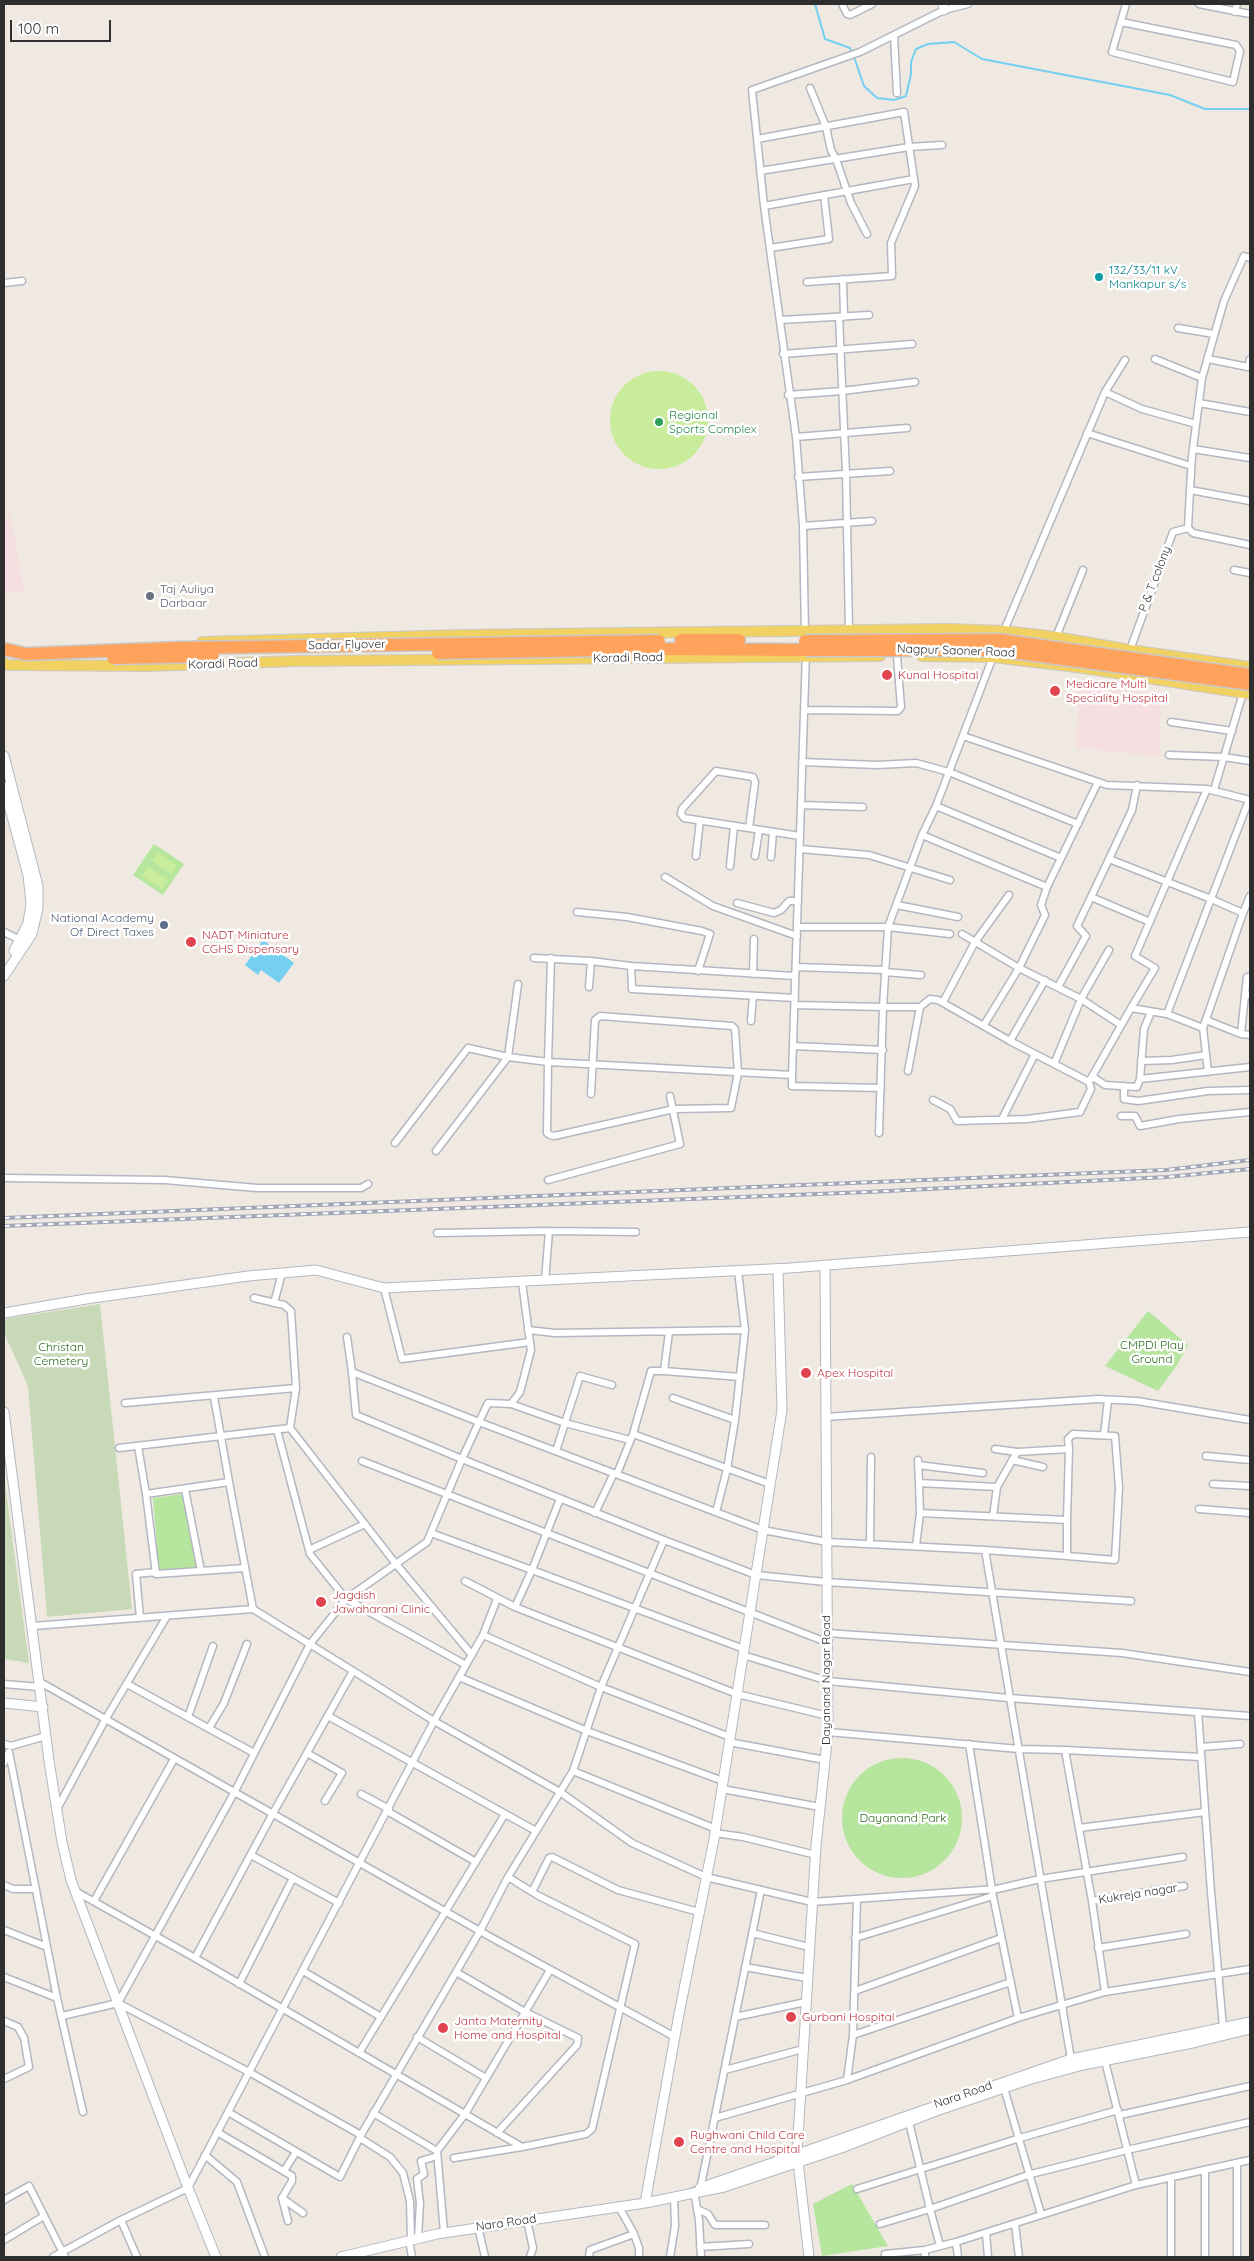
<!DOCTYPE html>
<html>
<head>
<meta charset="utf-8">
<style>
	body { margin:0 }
	#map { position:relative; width:1254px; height:2261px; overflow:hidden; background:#efe9e1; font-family:Quicksand,sans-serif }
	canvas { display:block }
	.frame { position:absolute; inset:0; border:5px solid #2e2e2e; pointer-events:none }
	.scale { position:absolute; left:10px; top:20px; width:101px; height:22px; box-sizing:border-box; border:2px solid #2e2e2e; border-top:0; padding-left:6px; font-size:15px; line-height:18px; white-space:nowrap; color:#2e2e2e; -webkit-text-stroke:4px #fff; paint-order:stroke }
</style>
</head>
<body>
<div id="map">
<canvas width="1254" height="2261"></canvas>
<div class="frame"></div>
<div class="scale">100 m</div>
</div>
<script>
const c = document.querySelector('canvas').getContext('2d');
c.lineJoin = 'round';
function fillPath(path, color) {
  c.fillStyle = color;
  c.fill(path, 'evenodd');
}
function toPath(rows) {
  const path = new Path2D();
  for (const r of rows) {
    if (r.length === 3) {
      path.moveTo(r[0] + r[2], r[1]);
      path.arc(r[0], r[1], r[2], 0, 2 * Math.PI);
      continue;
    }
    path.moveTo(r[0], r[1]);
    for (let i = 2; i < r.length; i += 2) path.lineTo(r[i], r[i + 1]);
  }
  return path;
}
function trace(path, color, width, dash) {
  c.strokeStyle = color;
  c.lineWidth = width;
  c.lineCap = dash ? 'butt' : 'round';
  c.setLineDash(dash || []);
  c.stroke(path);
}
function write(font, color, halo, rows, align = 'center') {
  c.font = font + ' Quicksand,sans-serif';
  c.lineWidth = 5;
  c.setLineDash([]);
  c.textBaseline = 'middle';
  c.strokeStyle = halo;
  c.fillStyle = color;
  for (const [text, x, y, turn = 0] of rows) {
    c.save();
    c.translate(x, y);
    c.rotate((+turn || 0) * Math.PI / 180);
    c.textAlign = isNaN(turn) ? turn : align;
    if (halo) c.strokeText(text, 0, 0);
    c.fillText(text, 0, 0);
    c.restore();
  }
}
const medical = toPath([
	[11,516,24,590,4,594,4,517],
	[1079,687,1161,693,1159,756,1076,748]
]);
const green = toPath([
	[154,844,184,864,163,895,133,875],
	[1148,1311,1188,1345,1177,1365,1158,1391,1105,1366],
	[183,1494,197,1567,159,1572,153,1498],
	[902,1818,60],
	[852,2184,888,2246,822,2256,813,2204]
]);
const cemetery = toPath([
	[100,1304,132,1609,47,1617,28,1386,4,1333,4,1319],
	[4,1476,29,1663,4,1659]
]);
const pitch = toPath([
	[659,420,49],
	[158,852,177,866,171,874,152,861],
	[148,867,168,880,162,889,142,876]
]);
const water = toPath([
	[263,940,294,963,279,983,261,970,258,975,245,965]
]);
const stream = toPath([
	[815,4,825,39,850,48,852,53],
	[854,57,864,86,877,98,894,100,906,96,911,74,911,62,916,49,928,44,954,42,982,59,1170,95,1205,109,1250,109]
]);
const street = toPath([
	[842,4,847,14,850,15,872,4],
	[1199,4,1250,14],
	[1235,12,1237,4],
	[1121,22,1236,45,1240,51,1233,82,1112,52,1126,4],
	[894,36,897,93],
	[810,88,826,127,831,150,836,159,851,203,867,234],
	[757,139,904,112,915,186,891,243,892,276,807,282],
	[760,171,909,147,942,145],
	[764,206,914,179],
	[770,248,829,239,824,195],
	[843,279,844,317],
	[4,283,22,281],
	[839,317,846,473,849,630],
	[780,320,869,315],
	[1178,328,1214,334],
	[783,354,912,344],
	[1155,359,1202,378],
	[1208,359,1248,367,1250,359],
	[1105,392,1142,409,1196,424],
	[788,395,842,391,915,382],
	[1199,403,1250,412],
	[1087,433,1191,466],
	[796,437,907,428],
	[1193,449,1250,458],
	[798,477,890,471],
	[1190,490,1192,456,1202,378,1224,301,1244,256,1250,258],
	[803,526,872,521],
	[1188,528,1193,533,1250,545],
	[1234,570,1250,573],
	[805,633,803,526,796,437,764,206,752,90,860,52,944,10,968,4],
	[1003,633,1105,392,1125,360],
	[1056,637,1083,570],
	[1130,650,1173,532,1188,528,1190,490,1250,501],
	[804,710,898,711,901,707,897,656],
	[1171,722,1232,731],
	[963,736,1107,785,1207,789,1250,800],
	[1169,755,1224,757,1250,761],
	[802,762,877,765,916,763,949,772,1078,824],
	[1214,790,1243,693],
	[801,805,863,807],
	[936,806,1061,858],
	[749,828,755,782,753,777,716,771,682,809,681,814,684,818,800,836],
	[922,835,1047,887],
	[800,849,869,855,950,880],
	[696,856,700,820],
	[755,856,759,830],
	[771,857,773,832],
	[1109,859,1091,897,1150,922],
	[730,866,734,826],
	[665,877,713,906,797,936],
	[737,903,774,913,781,910,789,901,798,901],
	[897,905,958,917],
	[577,912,627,917,702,931,710,934,698,971],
	[1243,913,1250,896],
	[797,927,888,927,950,934],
	[4,932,20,940],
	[962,934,1019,968,1081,999,1121,1025],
	[534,958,591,961,631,966,795,976],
	[551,958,548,1062,547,1133,550,1135,554,1136,674,1109,731,1108,738,1073,735,1029,732,1026,600,1016,595,1020,591,1094],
	[631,966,632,989,795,998],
	[796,967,885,970],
	[885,972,921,975],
	[753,974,754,939],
	[1250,976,1247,977,1245,995,1250,995],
	[589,987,591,961],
	[1058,987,1086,936,1077,926,1091,897],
	[943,1002,975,942,1009,895],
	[795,1005,883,1007,888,927,922,835,936,806,994,654],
	[1131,1008,1155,968,1135,956,1207,789],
	[1167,1014,1203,1028,1243,913,1211,899,1249,800],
	[1206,1020,1241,1034,1250,1035],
	[751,1021,753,996],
	[984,1025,1019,968,1045,915,1041,905,1047,887,1098,782],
	[1203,1028,1208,1072],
	[1241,1034,1245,995],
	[1010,1041,1045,980],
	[793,1046,883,1050],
	[1141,1061,1172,1060,1206,1055],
	[1054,1064,1081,999,1109,950],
	[908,1071,920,1007],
	[792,1075,792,1086,881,1088],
	[1093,1077,1105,1085,1137,1087,1140,1079,1144,1029,1151,1012],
	[1140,1079,1250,1067],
	[1124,1086,1124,1099,1138,1101,1208,1091,1250,1090],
	[933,1100,950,1109,957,1121,1027,1119,1080,1112,1091,1089,1089,1082],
	[1121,1116,1135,1116,1140,1126,1179,1119,1250,1112],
	[1002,1119,1035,1054],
	[879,1133,883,1007,920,1007,930,999,938,1000,1010,1041,1089,1082,1131,1008,1167,1014,1211,899,1109,859,1132,810,1137,785],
	[395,1143,468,1048,508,1057,548,1062,792,1075,806,653],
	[436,1151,508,1057,518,984],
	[4,1178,165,1180,257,1188,361,1188,368,1184],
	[548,1180,680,1144,670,1096],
	[437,1233,549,1231,636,1232],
	[545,1281,549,1231],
	[522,1282,531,1350,520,1392,511,1404,488,1403,479,1422,763,1530,827,1542,985,1550,1071,2059],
	[384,1288,402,1359,530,1342],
	[254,1298,284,1305,291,1311,296,1388,290,1428],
	[274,1303,282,1273],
	[528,1330,555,1333,745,1330],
	[669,1332,664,1371,740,1377],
	[347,1337,352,1372],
	[214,1397,229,1482],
	[673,1398,735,1420],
	[125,1403,296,1388],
	[511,1404,565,1423,630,1440],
	[825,1417,1098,1399,1137,1401,1250,1420],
	[277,1430,310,1554,346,1599,466,1665],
	[633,1434,770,1484],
	[1104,1434,1108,1400],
	[138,1446,146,1494,229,1482,253,1609],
	[119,1448,290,1428,396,1564,472,1655],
	[995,1449,1017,1452],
	[556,1451,580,1376,612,1385],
	[1206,1456,1250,1460],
	[918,1460,919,1483],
	[1012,1460,1043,1467],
	[362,1461,826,1642],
	[918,1465,983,1473],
	[617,1474,633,1434,651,1371,664,1371],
	[1213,1484,1250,1486],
	[185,1489,201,1571],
	[146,1494,156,1574,245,1568],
	[1199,1509,1250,1513],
	[716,1512,727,1469,735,1420,745,1330,738,1271],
	[595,1513,614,1473],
	[920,1513,919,1483,997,1487],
	[993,1516,997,1487,1017,1452,1069,1449,1067,1520],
	[431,1533,532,1570,560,1499],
	[664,1540,756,1575,826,1582,1131,1601],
	[870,1544,871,1457],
	[916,1546,920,1513,1067,1520,1067,1556,985,1550],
	[309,1550,365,1524],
	[1067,1556,1115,1560,1119,1488,1115,1436,1073,1434,1068,1439,1069,1449],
	[465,1581,515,1607,737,1694,828,1716],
	[515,1607,532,1570,744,1649],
	[140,1618,136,1574,156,1572],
	[33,1626,253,1609,434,1721,560,1792,632,1843,706,1877,812,1902,997,1889,1040,1879,1183,1857],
	[826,1633,1122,1653,1250,1672],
	[483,1635,497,1599],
	[743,1655,828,1681,1009,1698,1250,1716],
	[353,1671,272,1815,195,1958,522,2147,586,2134,592,2129,635,1944,537,1895,508,1877],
	[459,1677,587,1731,723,1781],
	[40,1682,494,1939,675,2037],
	[4,1684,40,1687],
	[127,1684,254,1753],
	[1198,1712,1211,1892,1223,2027],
	[328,1716,536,1831],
	[188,1717,213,1646],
	[209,1728,224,1703,247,1644],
	[729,1742,825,1760],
	[4,1744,11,1746,46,1736],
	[969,1744,993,1896,1018,2018],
	[1201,1747,1240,1744],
	[1065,1750,1201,1757],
	[9,1752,57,1998,83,2112],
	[307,1753,342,1773,325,1801],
	[4,1763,9,1752],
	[573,1771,716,1829],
	[722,1789,820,1807],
	[361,1794,389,1809],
	[57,1809,105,1720,167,1616],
	[387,1811,476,1862],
	[1079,1828,1205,1812],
	[715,1833,743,1837,816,1855],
	[251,1855,339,1903],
	[4,1885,13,1889,36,1889],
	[75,1891,195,1958],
	[532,1892,549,1858,552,1857,618,1890,699,1912],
	[94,1901,174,1759],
	[1092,1901,1184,1886],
	[4,1930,47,1947],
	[752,1933,809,1947],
	[855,1938,993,1896],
	[1098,1948,1186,1934],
	[745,1967,807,1978],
	[303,1971,381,2017],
	[456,1972,525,2012,578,2038,577,2045,497,2133],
	[4,1977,57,1998],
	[239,1984,293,1878],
	[855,1991,1001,1938],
	[1105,1992,1250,1969],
	[118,2003,234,1793,310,1644,346,1599,427,1542,462,1459,356,1415,352,1372,479,1422,462,1459,664,1540,601,1687,483,1635,434,1721,188,2188,121,2220,137,2257],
	[62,2016,118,2003,249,2072,361,2135,480,1931,508,1877,573,1771,601,1687,730,1737],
	[735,2017,806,2002],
	[4,2021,18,2027,24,2038,29,2067,4,2079],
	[853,2035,1011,1982],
	[417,2037,486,2078],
	[359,2053,505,1814],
	[1105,2061,1136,2185],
	[725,2070,803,2049],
	[847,2080,853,2035,857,1899],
	[1004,2088,1041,2214],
	[228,2112,340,2177,361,2135],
	[373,2113,437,2151],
	[1120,2115,1250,2086],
	[715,2118,847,2080,1018,2018,1105,1992,1092,1901,1065,1750,1019,1749,828,1732],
	[908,2118,930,2209,1031,2174,1127,2150,1250,2122],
	[217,2132,292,2176,292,2181,282,2198,303,2213],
	[360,2138,390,2157,403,2173,410,2201,411,2240],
	[205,2155,237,2182,265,2257],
	[454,2158,522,2147],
	[1237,2163,1237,2257],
	[284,2171,296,2152],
	[857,2189,1020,2138,1118,2110],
	[700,2190,761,1890],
	[694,2191,699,2220,701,2257],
	[282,2198,288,2221],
	[4,2200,29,2186,65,2257],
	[619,2207,634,2234,639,2248,639,2257],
	[697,2209,708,2214,715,2225,765,2225],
	[527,2220,533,2248,530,2257],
	[880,2224,930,2209,940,2246],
	[1015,2224,1019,2257],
	[478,2227,485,2257],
	[444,2232,437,2151,465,2114,550,1970],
	[986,2233,988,2257],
	[418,2238,420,2203,417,2179,424,2174,421,2161,437,2156],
	[4,2240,44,2216],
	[409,2240,412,2257],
	[956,2242,958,2257],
	[700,2247,749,2244],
	[925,2250,925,2257],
	[53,2257,121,2220],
	[589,2257,590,2250,634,2234],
	[670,2257,675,2226,674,2197],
	[885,2257,885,2254,925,2250,956,2242,1136,2185,1250,2160],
	[1171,2257,1171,2177],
	[1205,2257,1205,2170]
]);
const secondary = toPath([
	[943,4,944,10],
	[4,756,38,886,38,908,32,934,4,976],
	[4,787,28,875,31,904,28,923,14,951],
	[4,1313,86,1299,248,1276,316,1270,384,1288,790,1268,1250,1232],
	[4,1412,49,1761,62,1842,71,1880,188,2188,216,2257],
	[4,1703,43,1707],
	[700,2188,1071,2059,1250,2022],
	[645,2203,679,2014,714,1839,782,1410,778,1269],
	[341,2257,437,2234,645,2203,724,2187,841,2148,936,2111,1028,2080,1083,2065,1197,2042,1250,2029],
	[809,2257,797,2153,816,1846,828,1732,825,1265]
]);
const primary = toPath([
	[202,642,463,635,949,629,1004,631,1056,637,1130,650,1250,667],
	[922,656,993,657,1084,668,1250,694],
	[4,663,8,665,147,666,296,661,880,656]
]);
const highway = toPath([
	[681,640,739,640],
	[658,649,806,650]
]);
const rail = toPath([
	[4,1218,1166,1170,1250,1160],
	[4,1226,868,1192,1167,1177,1250,1169]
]);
const highwayBridge = toPath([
	[805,641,1000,640,1250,675],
	[4,649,26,654,177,648,659,641],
	[806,650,996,650,1250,684],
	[438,653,658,649],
	[113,658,213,656]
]);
const markers = [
	[1099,277,5,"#0f9aa8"],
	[659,422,5,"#2e9e5b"],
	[150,596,5,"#6b7280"],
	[887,675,6,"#e0444e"],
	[1055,691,6,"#e0444e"],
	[164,925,5,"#5c6f8a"],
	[191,942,6,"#e0444e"],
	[806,1373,6,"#e0444e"],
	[321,1602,6,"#e0444e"],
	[791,2017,6,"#e0444e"],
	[443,2028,6,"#e0444e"],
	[679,2142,6,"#e0444e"]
];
const cultureNames = [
	["132/33/11 kV",1109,270],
	["Mankapur s/s",1109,284]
];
const leisureNames = [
	["Regional",669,415],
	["Sports Complex",669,429]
];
const streetNames = [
	["P & T colony",1155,579,-69],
	["Sadar Flyover",347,645,-1],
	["Nagpur Saoner Road",956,651,2],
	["Koradi Road",628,658,-1],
	["Koradi Road",223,664,-2],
	["Dayanand Nagar Road",826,1680,-90],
	["Kukreja nagar",1138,1894,-9],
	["Nara Road",963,2095,-19],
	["Nara Road",506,2223,-8]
];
const worshipNames = [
	["Taj Auliya",160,589],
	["Darbaar",160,603]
];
const healthNames = [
	["Kunal Hospital",898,675],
	["Medicare Multi",1066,684],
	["Speciality Hospital",1066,698],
	["NADT Miniature",202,935],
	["CGHS Dispensary",202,949],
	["Apex Hospital",817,1373],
	["Jagdish",332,1595],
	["Jawaharani Clinic",332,1609],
	["Gurbani Hospital",802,2017],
	["Janta Maternity",454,2021],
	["Home and Hospital",454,2035],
	["Rughwani Child Care",690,2135],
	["Centre and Hospital",690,2149]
];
const serviceNames = [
	["National Academy",154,918],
	["Of Direct Taxes",154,932]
];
const parkNames = [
	["CMPDI Play",1152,1345],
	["Ground",1152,1359],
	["Christan",61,1347],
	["Cemetery",61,1361],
	["Dayanand Park",903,1818]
];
fillPath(medical, '#f5dfe0');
fillPath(green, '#b6e59e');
fillPath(cemetery, '#c8d9b8');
fillPath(pitch, '#c9ec9a');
fillPath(water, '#75cff0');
trace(stream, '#75cff0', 2);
trace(street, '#b4b7c1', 9);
trace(secondary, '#b4b7c1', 11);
trace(primary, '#c9c9c9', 12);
trace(highway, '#c9c9c9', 15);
trace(street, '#fff', 6);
trace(secondary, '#fff', 9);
trace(primary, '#f2d163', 10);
trace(highway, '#ffa35c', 12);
trace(rail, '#a3a6b8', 4);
trace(rail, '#fff', 2, [5.5]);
trace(highwayBridge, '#c9c9c9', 15, []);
trace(highwayBridge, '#ffa35c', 12);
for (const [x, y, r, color] of markers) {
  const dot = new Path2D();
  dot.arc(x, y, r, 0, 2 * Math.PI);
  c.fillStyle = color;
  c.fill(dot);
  trace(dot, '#fff', 2);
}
write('12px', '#0d838f', '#fff', cultureNames, 'left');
write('12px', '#27864d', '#fff', leisureNames, 'left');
write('12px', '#2e2e2e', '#fff', streetNames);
write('12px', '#5b616d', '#fff', worshipNames, 'left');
write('12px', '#be3a42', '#fff', healthNames, 'left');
write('12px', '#4e5e75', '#fff', serviceNames, 'right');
write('12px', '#2c6e1b', '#fff', parkNames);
</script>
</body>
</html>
